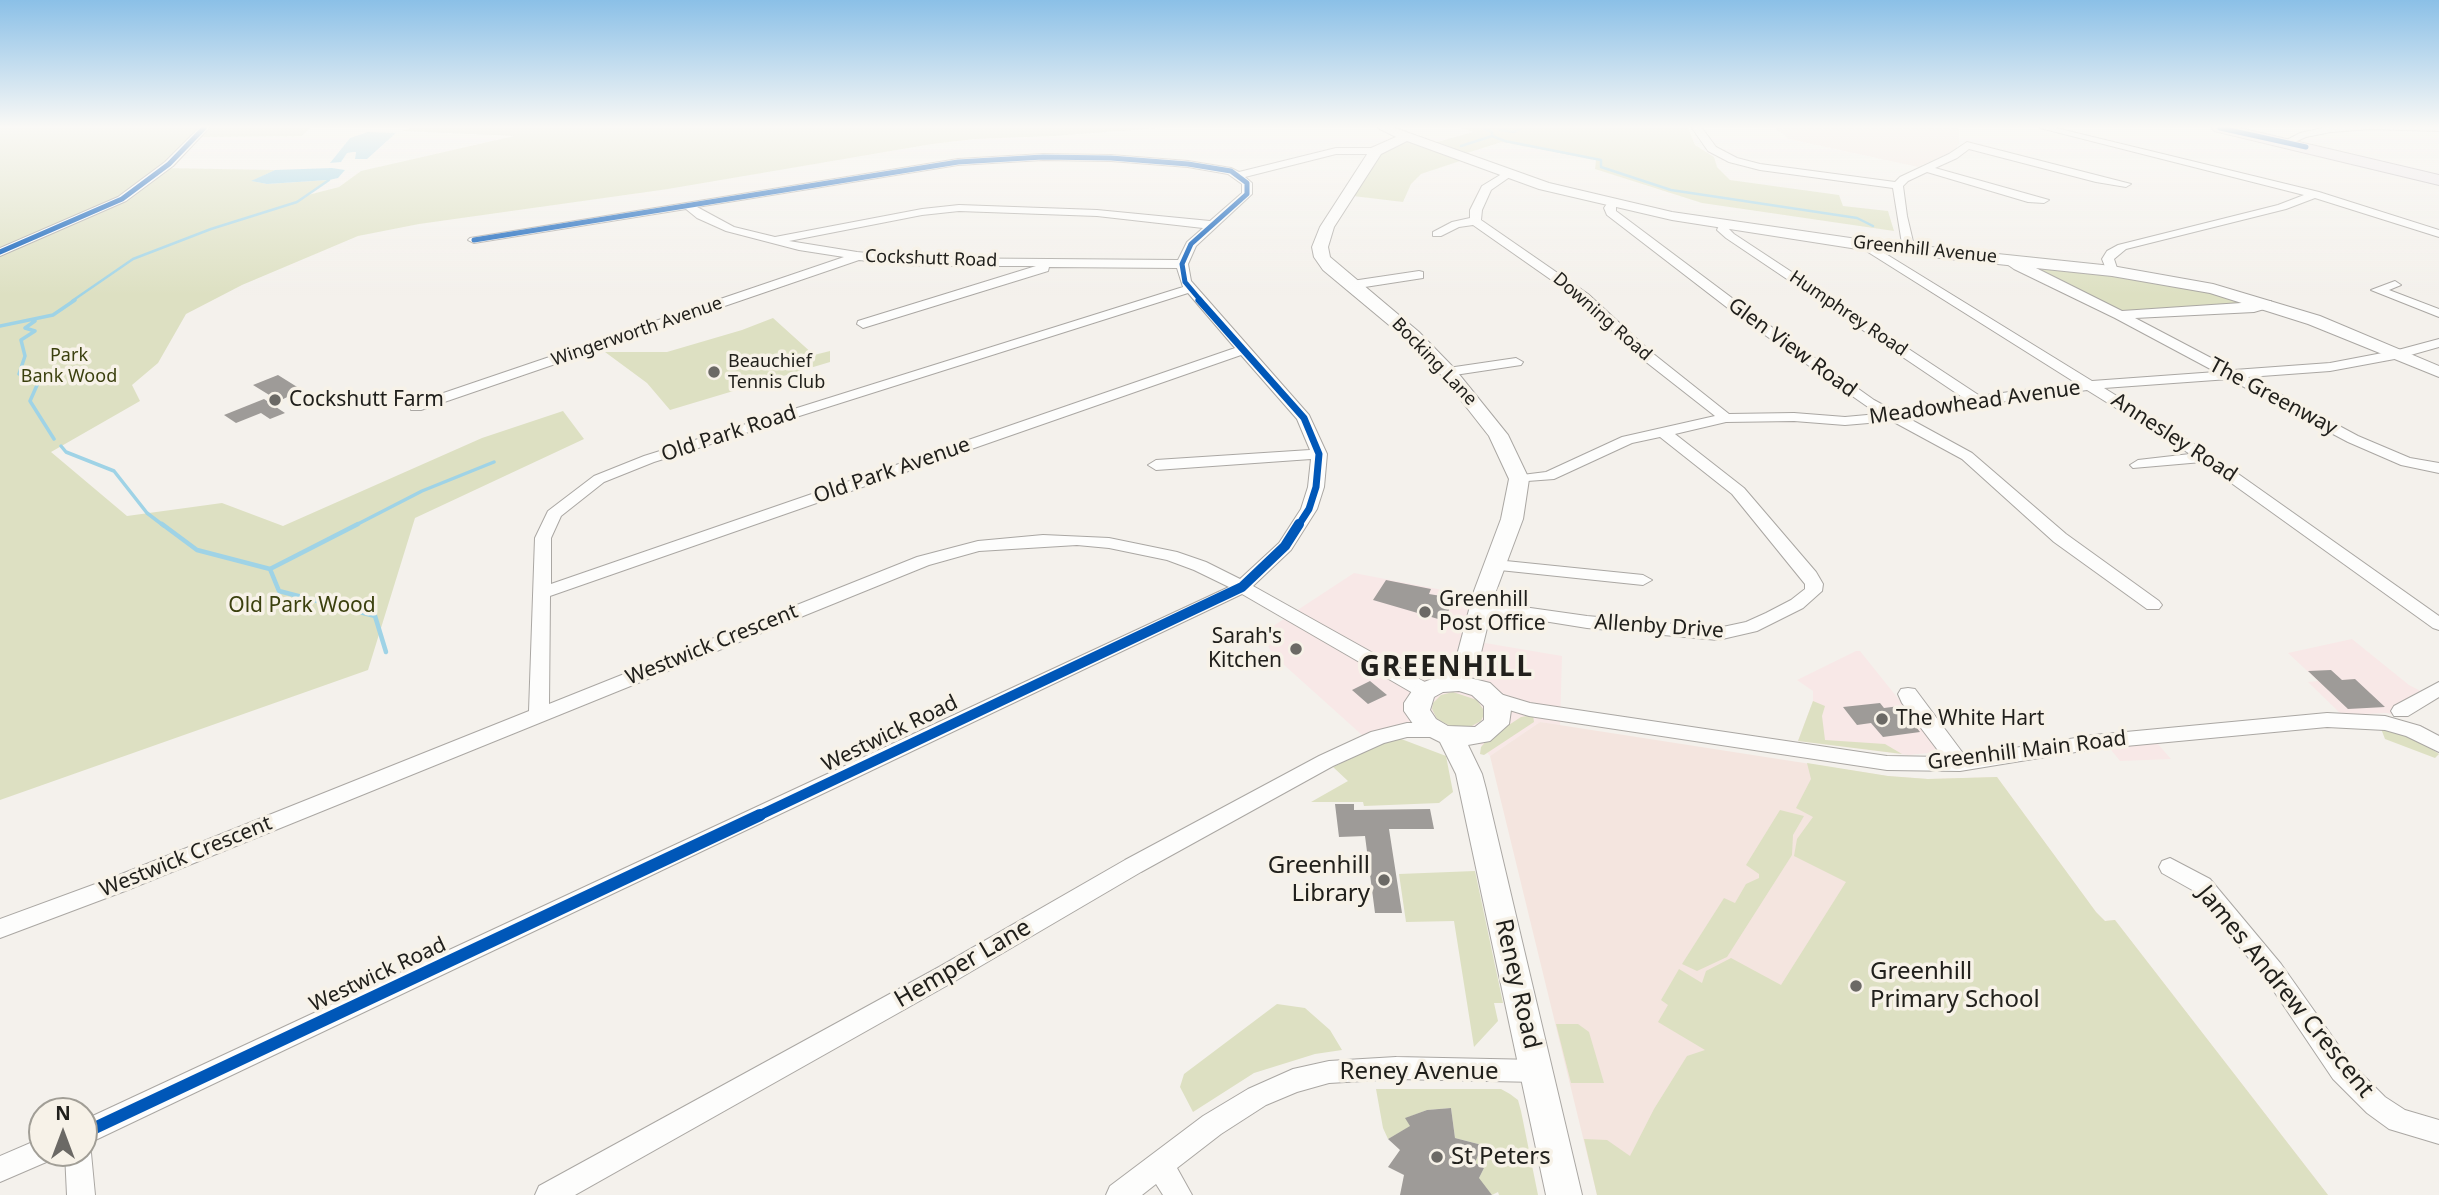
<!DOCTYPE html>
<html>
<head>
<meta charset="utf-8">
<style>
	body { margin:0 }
	#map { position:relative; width:2439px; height:1195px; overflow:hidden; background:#f4f1ec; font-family:"Noto Sans",sans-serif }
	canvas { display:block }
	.north { position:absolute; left:28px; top:1097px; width:70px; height:70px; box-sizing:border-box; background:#f7f2e8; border:2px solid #a19e96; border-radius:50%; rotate:0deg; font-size:19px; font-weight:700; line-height:28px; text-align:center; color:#21201c }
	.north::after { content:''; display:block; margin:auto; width:24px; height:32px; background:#6b6965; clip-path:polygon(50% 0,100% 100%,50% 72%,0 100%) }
</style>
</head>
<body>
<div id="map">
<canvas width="2439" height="1195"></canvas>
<div class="north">N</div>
</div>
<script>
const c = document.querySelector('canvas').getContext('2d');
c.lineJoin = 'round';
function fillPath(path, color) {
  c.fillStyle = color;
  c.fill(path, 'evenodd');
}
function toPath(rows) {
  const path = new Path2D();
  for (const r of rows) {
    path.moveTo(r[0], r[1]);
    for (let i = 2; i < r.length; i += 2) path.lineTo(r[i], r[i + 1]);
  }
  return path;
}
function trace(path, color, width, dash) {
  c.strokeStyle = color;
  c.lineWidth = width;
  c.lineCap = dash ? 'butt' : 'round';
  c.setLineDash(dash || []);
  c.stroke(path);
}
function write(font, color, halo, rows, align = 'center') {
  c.font = font + ' "Noto Sans",sans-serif';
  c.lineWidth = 7;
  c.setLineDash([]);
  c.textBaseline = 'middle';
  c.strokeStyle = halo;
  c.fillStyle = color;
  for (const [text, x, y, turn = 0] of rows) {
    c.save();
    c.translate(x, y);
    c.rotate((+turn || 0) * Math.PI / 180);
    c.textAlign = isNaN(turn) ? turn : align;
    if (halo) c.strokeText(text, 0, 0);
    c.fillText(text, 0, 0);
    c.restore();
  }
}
const commercial = toPath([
	[1354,573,1484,598,1473,641,1562,656,1560,726,1540,722,1490,756,1481,745,1468,741,1415,733,1378,745,1362,735,1273,655,1261,634],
	[2352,639,2409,685,2423,692,2404,714,2407,718,2387,713,2342,715,2308,682,2318,681,2288,653],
	[1856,651,1860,651,1941,752,1908,755,1798,741,1813,701,1813,691,1797,680],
	[2157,743,2171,759,2120,761,2107,745]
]);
const education = toPath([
	[1775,128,1959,128,1959,143,1956,150,1918,167,1789,139],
	[1540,722,1888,776,1928,779,1997,777,2096,912,2105,921,2115,920,2328,1195,1597,1195,1490,756]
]);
const green = toPath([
	[0,128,200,128,162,168,275,170,252,181,267,184,329,180,308,195,339,187,361,171,514,136,403,131,409,128,1160,128,1053,136,975,139,932,144,668,189,419,224,358,236,242,285,186,314,158,363,132,385,140,401,51,452,127,516,222,503,283,526,482,438,563,411,584,439,415,518,368,670,0,800],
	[206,128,310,128,302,136,199,137],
	[1461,128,1688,128,1695,145,1714,157,1717,167,1730,180,1839,195,1843,206,1888,211,1894,231,1702,203,1595,169,1596,160,1502,142,1467,153,1437,142,1473,132],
	[1409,142,1424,144,1460,161,1421,174,1411,184,1403,202,1353,196,1381,152,1394,144],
	[2022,263,2073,268,2240,298,2246,305,2119,311],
	[773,318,814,355,830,351,830,362,670,410,647,383,605,352,667,352,742,330],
	[1453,692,1477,700,1485,712,1481,721,1470,727,1452,727,1437,719,1432,709,1433,703,1441,695],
	[1813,701,1825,706,1822,716,1825,740,1885,744,1902,754,1798,741],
	[1533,715,1534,722,1484,755,1480,754,1481,747,1489,738,1521,717],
	[2380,726,2414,737,2439,754,2435,758,2385,739],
	[1396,737,1446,756,1453,792,1439,803,1364,806,1363,802,1311,802,1348,781,1333,767],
	[1807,763,1888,776,1928,779,1997,777,2096,912,2105,921,2115,920,2328,1195,1597,1195,1584,1139,1607,1140,1630,1156,1654,1109,1687,1056,1705,1050,1658,1022,1668,1005,1661,1000,1679,969,1702,983,1706,971,1731,958,1781,985,1846,882,1794,856,1797,839,1813,817,1796,808,1811,779],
	[1780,810,1804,816,1793,835,1792,855,1727,957,1697,971,1682,964,1724,898,1735,903,1746,884,1759,878,1759,874,1746,865],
	[1475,871,1503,1003,1494,1003,1498,1021,1474,1047,1454,921,1406,922,1399,874],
	[1277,1004,1305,1008,1330,1030,1342,1050,1315,1054,1254,1073,1193,1112,1180,1087,1184,1074],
	[1556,1024,1578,1024,1589,1032,1604,1083,1571,1083],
	[1376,1089,1501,1089,1510,1094,1518,1100,1521,1111,1538,1195,1499,1195,1498,1192,1492,1195,1478,1180,1484,1168,1475,1163,1482,1145,1455,1138,1451,1108,1427,1110,1406,1118,1411,1126,1388,1139,1383,1128]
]);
const water = toPath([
	[368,132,396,133,367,159,355,159,356,152,353,152,347,153,341,162,330,163,350,138],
	[332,168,345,170,338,178,329,180,267,184,251,181,275,170]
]);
const streamFar2 = toPath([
	[1483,128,1492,132,1492,136,1505,141,1601,160,1601,167,1671,190,1857,218,1873,226],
	[1500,130,1514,132,1521,128],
	[1461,146,1492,136],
	[72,301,133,259,211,229,297,202,329,180]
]);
const streamFar1 = toPath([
	[35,321,25,328,35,331,21,340,25,356,19,374,38,383,30,401,54,439],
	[0,326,53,315,75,300],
	[61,446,66,452,114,471,147,513,164,526],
	[354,526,422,491,494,462]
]);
const stream = toPath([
	[162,524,197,550,270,569,279,591,375,616,386,652],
	[270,569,358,524]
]);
const building = toPath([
	[278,375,302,390,279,401,253,385],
	[264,399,285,413,270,419,261,413,236,423,224,415],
	[1386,580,1431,589,1429,594,1453,598,1445,621,1373,600],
	[2331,670,2342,680,2355,679,2385,707,2348,709,2308,671],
	[1370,681,1387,695,1368,704,1352,690],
	[1880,703,1884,708,1900,706,1920,732,1883,737,1871,723,1857,725,1843,707],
	[1335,804,1354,804,1354,810,1430,809,1434,829,1389,829,1402,913,1375,913,1365,836,1339,837],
	[1451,1108,1455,1138,1482,1145,1475,1163,1484,1168,1479,1178,1492,1195,1400,1195,1404,1175,1388,1167,1400,1150,1388,1139,1410,1126,1405,1118,1427,1110]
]);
const minor = toPath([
	[199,128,209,128,173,166,126,201,0,256,0,248,118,197,165,162,199,128],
	[1692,128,1702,128,1716,147,1737,158,1760,164,1895,182,1900,177,1949,154,1967,142,2131,184,2126,187,2096,182,1969,149,1957,158,1935,168,2049,200,2044,203,2028,202,1927,172,1908,181,1903,186,1907,216,1915,250,1909,254,1903,250,1893,188,1760,170,1729,162,1708,151,1692,128],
	[2040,128,2056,128,2319,192,2439,230,2439,237,2315,198,2286,209,2126,249,2114,259,2118,271,2116,274,2108,274,2102,259,2107,251,2118,245,2278,205,2304,195,2040,128],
	[2323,128,2439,128,2439,131,2370,129,2331,132,2306,137,2286,146,2281,143,2300,133,2323,128],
	[1336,148,1376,148,1381,151,1376,154,1336,154,1245,177,1252,183,1252,194,1196,246,1188,264,1191,281,1309,415,1327,454,1324,487,1317,509,1291,550,1253,586,1432,686,1435,691,1432,696,1418,696,1242,594,87,1144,91,1153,95,1195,67,1195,65,1153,84,1153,84,1120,1229,587,1194,570,1167,560,1109,548,1077,545,979,551,929,565,125,891,0,938,0,919,109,879,529,711,535,538,548,511,594,476,644,456,1183,287,1177,268,1049,267,1048,271,863,328,857,324,858,321,1036,266,919,266,859,260,421,410,411,410,411,404,844,257,799,250,726,231,697,218,686,209,474,243,468,240,470,238,958,159,1043,154,1111,155,1188,161,1231,168,1239,172,1336,148],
	[1043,160,1111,161,1188,167,1228,174,1242,184,1242,193,1210,221,1097,210,959,205,922,209,775,237,734,227,697,207,958,165,1043,160],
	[959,211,1097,216,1203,228,1187,242,1178,260,919,258,857,252,789,241,922,215,959,211],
	[1188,293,1235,348,551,584,551,538,561,516,604,482,654,462,1188,293],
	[1241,355,1297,419,1310,450,1156,460,1148,465,1156,470,1311,459,1308,487,1301,509,1279,543,1240,579,1206,562,1177,552,1109,538,1043,535,978,541,917,557,549,704,550,596,1241,355],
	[1505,172,1514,174,1491,190,1482,210,1481,220,1588,294,1651,352,1729,414,1794,413,1845,417,1878,414,1742,319,1607,215,1604,208,1608,202,1616,202,1616,211,1752,313,1874,400,1896,412,1965,399,1726,238,1717,230,1720,223,1728,223,1729,229,1734,234,1980,396,2076,383,1860,247,1860,243,1868,243,2092,381,2216,372,2115,318,2014,269,2004,262,2004,256,2012,256,2122,311,2271,301,2271,307,2254,312,2135,318,2234,370,2330,363,2398,350,2439,339,2439,347,2400,358,2330,371,2248,377,2358,436,2410,458,2439,463,2439,473,2401,465,2348,442,2229,379,2104,388,2210,454,2439,616,2439,630,2433,628,2202,462,2133,468,2130,465,2138,460,2190,454,2087,390,1977,405,1908,418,1972,453,2066,534,2159,601,2162,605,2159,609,2147,609,2054,542,1962,459,1892,421,1845,425,1794,421,1726,422,1675,434,1744,488,1816,572,1823,584,1822,591,1803,608,1757,631,1718,640,1587,628,1475,610,1472,606,1481,601,1587,616,1718,628,1746,622,1766,613,1791,600,1805,589,1805,584,1732,494,1660,437,1632,443,1554,479,1514,482,1511,479,1514,476,1546,472,1622,437,1715,416,1641,358,1580,300,1473,225,1459,227,1441,236,1433,236,1433,232,1452,222,1470,218,1470,210,1482,186,1505,172],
	[1419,271,1423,272,1423,278,1352,289,1346,285,1352,281,1419,271],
	[2395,281,2401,285,2389,290,2439,309,2439,317,2371,290,2395,281],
	[1516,358,1523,362,1521,365,1448,376,1441,372,1448,368,1516,358],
	[1496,560,1643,575,1652,580,1643,585,1490,569,1488,565,1496,560],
	[2439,682,2439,697,2408,716,2394,716,2391,711,2394,706,2439,682],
	[1908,688,1915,689,1965,756,2094,735,2327,713,2385,716,2420,726,2439,736,2439,752,2406,736,2385,730,2327,727,2094,749,1960,771,1887,770,1529,716,1483,702,1480,697,1483,692,1490,691,1530,703,1887,756,1943,757,1902,703,1898,694,1901,689,1908,688],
	[1407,723,1435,723,1442,725,1445,730,1442,735,1435,737,1407,737,1384,743,1333,766,1141,872,955,981,575,1195,535,1195,539,1186,939,967,1125,860,1319,756,1371,732,1407,723],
	[2170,858,2210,879,2281,964,2351,1063,2385,1097,2405,1110,2439,1120,2439,1144,2389,1129,2367,1113,2333,1079,2265,978,2194,891,2162,873,2159,867,2162,861,2170,858],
	[1396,1057,1537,1060,1546,1063,1550,1071,1546,1079,1537,1082,1396,1079,1329,1083,1297,1092,1266,1105,1221,1134,1177,1168,1192,1195,1163,1195,1156,1184,1142,1195,1106,1195,1110,1186,1203,1116,1248,1089,1293,1069,1329,1061,1396,1057],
	[42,1138,42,1153,54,1153,51,1160,0,1182,0,1156,42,1138]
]);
const tertiary = toPath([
	[1378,128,1395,128,1549,183,1672,212,1864,240,2112,266,2213,284,2320,316,2439,366,2439,377,2308,324,2210,293,2112,276,1864,250,1672,220,1539,189,1407,141,1381,154,1334,227,1328,247,1330,257,1419,332,1454,368,1508,435,1529,479,1523,519,1496,591,1479,661,1466,677,1490,683,1505,697,1511,710,1509,724,1490,741,1468,745,1482,774,1486,789,1582,1195,1546,1195,1456,774,1440,742,1418,731,1404,711,1404,703,1416,685,1440,676,1456,659,1474,591,1501,519,1509,479,1489,436,1442,376,1407,340,1323,270,1314,257,1312,247,1320,227,1371,148,1396,137,1378,128],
	[1459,691,1472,695,1484,706,1484,720,1475,727,1448,726,1436,719,1430,710,1434,697,1443,692,1459,691]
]);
const trunk = toPath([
	[2212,128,2240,128,2439,175,2439,185,2214,131,2212,128]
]);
const cyclewayFar3 = toPath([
	[2220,128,2306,147],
	[474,240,958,162,1043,157,1111,158,1188,164,1231,171,1247,183,1247,194,1191,244,1182,264,1185,282,1201,301],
	[0,252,122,199,169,164,204,128]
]);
const cyclewayFar2 = toPath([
	[1199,300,1304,418,1319,454,1316,487,1309,509,1298,526]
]);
const cyclewayFar1 = toPath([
	[756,817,1242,587,1285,546,1299,524]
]);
const cycleway = toPath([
	[84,1133,760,815]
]);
const markers = [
	[714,372,7,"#6b6965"],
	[275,400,7,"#6b6965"],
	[1425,612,7,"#6b6965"],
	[1296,649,7,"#6b6965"],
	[1882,719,7,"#6b6965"],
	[1384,880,7,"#6b6965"],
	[1856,986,7,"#6b6965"],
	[1437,1157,7,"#6b6965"]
];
const farStreetnames = [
	["Greenhill Avenue",1925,250,6],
	["Cockshutt Road",931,259,2],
	["Humphrey Road",1848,314,34],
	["Downing Road",1602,317,41],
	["Wingerworth Avenue",637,332,-19],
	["Bocking Lane",1434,362,46]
];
const farParknames = [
	["Park",69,356],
	["Bank Wood",69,377]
];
const farPoinames = [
	["Beauchief",728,362],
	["Tennis Club",728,383]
];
const streetNames = [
	["Glen View Road",1792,348,36],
	["The Greenway",2273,397,28],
	["Meadowhead Avenue",1975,403,-8],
	["Old Park Road",729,434,-18],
	["Annesley Road",2174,438,33],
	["Old Park Avenue",892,471,-19],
	["Allenby Drive",1659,627,4],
	["Westwick Crescent",712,645,-22],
	["Westwick Road",890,734,-26],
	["Greenhill Main Road",2027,751,-7],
	["Westwick Crescent",186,857,-22],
	["Westwick Road",378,975,-25]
];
const poiNames = [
	["Cockshutt Farm",289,400],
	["Greenhill",1439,600],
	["Post Office",1439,624],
	["Sarah's",1282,637,"right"],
	["Kitchen",1282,661,"right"],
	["The White Hart",1896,719]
];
const parkNames = [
	["Old Park Wood",302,606]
];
const nearPoinames = [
	["Greenhill",1370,866,"right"],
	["Library",1370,894,"right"],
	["Greenhill",1870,972],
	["Primary School",1870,1000],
	["St Peters",1451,1157]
];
const nearStreetnames = [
	["Hemper Lane",963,964,-30],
	["Reney Road",1517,984,77],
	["James Andrew Crescent",2285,992,51],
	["Reney Avenue",1419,1072]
];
const districtNames = [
	["GREENHILL",1447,668]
];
fillPath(commercial, '#f8e8e7');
fillPath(education, '#f4e5df');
fillPath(green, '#dde0c2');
fillPath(water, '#9fd3e6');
trace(streamFar2, '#9fd3e6', 2.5);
trace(streamFar1, '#9fd3e6', 3.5);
trace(stream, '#9fd3e6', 4.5);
fillPath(building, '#9e9b98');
trace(minor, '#aaa7a3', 2);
trace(tertiary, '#aaa7a3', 2);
trace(trunk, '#bab3b8', 2);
fillPath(minor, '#fdfdfc');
fillPath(tertiary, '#fdfdfc');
fillPath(trunk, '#eee8ed');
trace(cyclewayFar3, '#0057b8', 5);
trace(cyclewayFar2, '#0057b8', 7);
trace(cyclewayFar1, '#0057b8', 10);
trace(cycleway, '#0057b8', 12);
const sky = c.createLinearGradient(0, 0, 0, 295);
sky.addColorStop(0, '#8bc0e7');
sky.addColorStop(0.43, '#faf9f6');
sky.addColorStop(1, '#faf9f600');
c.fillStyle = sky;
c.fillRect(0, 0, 2439, 295);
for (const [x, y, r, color] of markers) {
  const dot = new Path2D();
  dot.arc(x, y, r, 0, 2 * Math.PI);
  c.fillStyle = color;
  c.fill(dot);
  trace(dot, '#f7f2e8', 2.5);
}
write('18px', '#21201c', '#f7f2e8', farStreetnames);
write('18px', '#3b400e', '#f7f2e8', farParknames);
write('18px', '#21201c', '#f7f2e8', farPoinames, 'left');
write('21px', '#21201c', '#f7f2e8', streetNames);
write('21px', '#21201c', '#f7f2e8', poiNames, 'left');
write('21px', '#3b400e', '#f7f2e8', parkNames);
write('24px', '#21201c', '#f7f2e8', nearPoinames, 'left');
write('24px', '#21201c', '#f7f2e8', nearStreetnames);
c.letterSpacing = '2px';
write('bold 28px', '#21201c', '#f7f2e8', districtNames);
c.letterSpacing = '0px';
</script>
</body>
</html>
